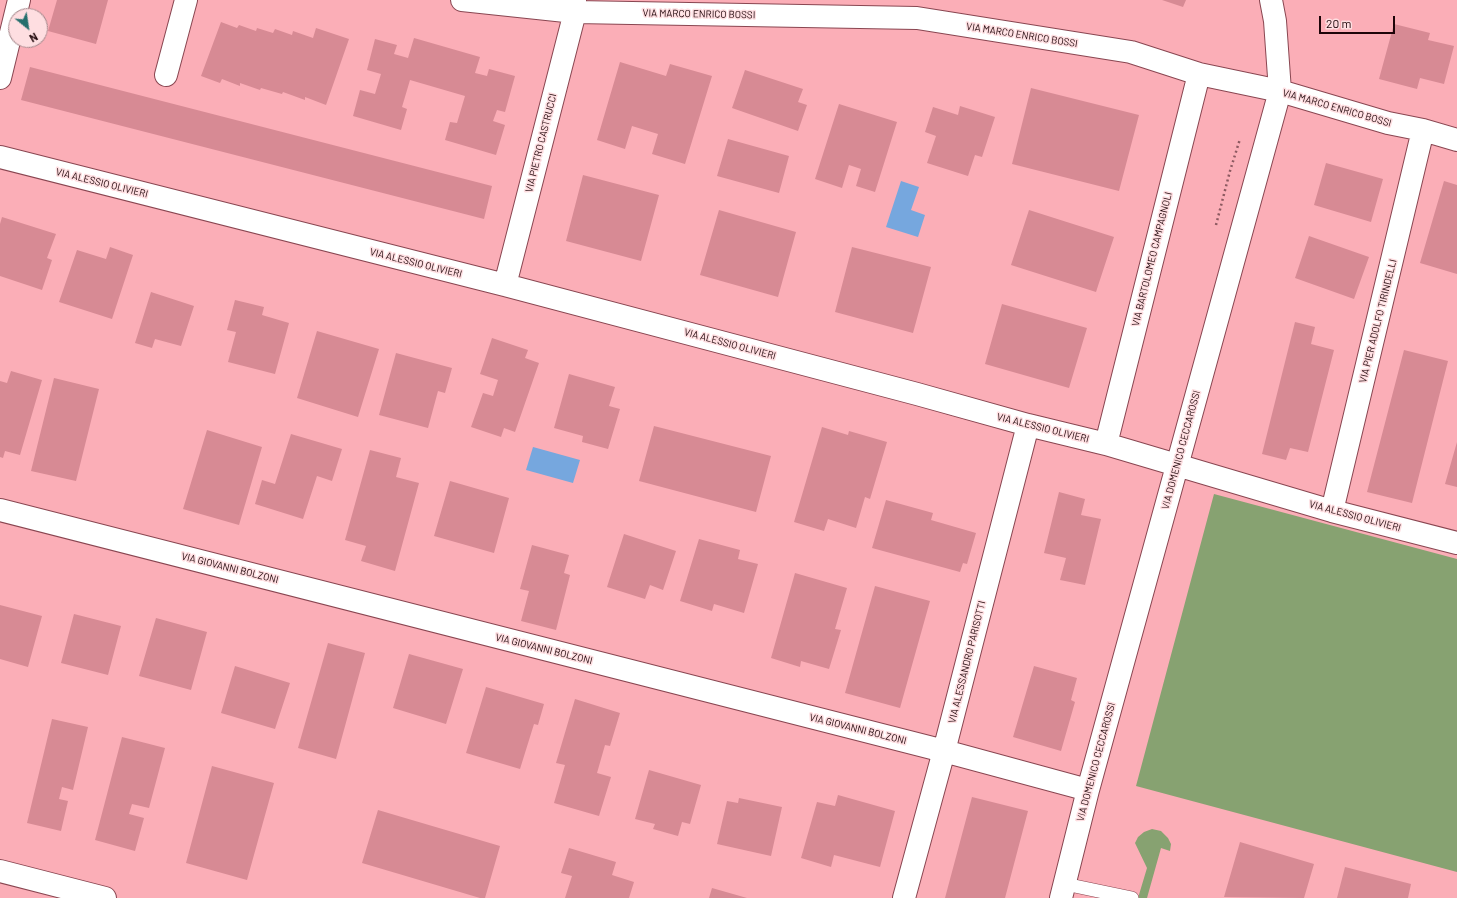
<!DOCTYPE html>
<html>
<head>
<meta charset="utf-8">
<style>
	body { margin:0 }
	#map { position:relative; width:1457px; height:898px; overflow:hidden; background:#fbaeb7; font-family:Barlow,sans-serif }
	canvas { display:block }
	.north { position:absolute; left:8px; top:8px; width:40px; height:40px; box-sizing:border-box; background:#fedee1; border:1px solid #a4878b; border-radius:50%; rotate:150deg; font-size:11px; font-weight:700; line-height:16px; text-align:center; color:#1e0509 }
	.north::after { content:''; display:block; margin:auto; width:14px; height:18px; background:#256f6d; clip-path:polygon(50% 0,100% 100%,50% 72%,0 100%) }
	.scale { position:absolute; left:1319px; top:16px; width:76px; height:18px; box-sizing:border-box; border:2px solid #1e0509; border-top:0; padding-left:5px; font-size:12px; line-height:14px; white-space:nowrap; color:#1e0509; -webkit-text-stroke:3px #fedee1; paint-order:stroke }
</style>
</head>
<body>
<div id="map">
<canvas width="1457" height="898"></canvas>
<div class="north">N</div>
<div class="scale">20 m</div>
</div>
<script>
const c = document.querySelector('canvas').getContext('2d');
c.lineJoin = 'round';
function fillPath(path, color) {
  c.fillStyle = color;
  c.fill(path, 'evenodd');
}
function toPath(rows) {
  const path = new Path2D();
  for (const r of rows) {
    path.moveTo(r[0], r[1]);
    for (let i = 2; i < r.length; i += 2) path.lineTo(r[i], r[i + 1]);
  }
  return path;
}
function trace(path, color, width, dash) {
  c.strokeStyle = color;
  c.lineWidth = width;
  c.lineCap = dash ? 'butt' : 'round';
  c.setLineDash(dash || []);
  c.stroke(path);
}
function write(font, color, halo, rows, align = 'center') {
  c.font = font + ' Barlow,sans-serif';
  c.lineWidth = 3;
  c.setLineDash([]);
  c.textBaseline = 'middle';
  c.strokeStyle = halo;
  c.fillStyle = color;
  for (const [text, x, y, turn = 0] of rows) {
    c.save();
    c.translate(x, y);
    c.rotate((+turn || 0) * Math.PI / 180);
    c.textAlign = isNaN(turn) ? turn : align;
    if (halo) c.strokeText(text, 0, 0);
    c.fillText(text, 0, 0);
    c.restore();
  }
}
const green = toPath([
	[1214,494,1457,559,1457,872,1136,786],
	[1152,829,1161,831,1168,838,1171,844,1170,851,1161,848,1147,898,1138,898,1147,868,1135,843,1138,837,1144,832]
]);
const water = toPath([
	[901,181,919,187,911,210,925,215,918,237,886,227],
	[533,447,580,460,573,483,526,470]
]);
const building = toPath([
	[57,0,108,0,96,44,48,31],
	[1162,0,1186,0,1183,7],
	[221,22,237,28,239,25,256,31,257,28,273,33,275,29,292,35,293,31,313,38,316,28,349,39,326,105,305,97,305,100,283,92,282,94,261,88,260,90,240,83,240,86,222,79,220,83,201,76],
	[1394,24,1430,33,1428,40,1454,46,1444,84,1420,78,1417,89,1379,79],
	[414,38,480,57,475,73,487,76,489,69,515,76,505,112,497,110,493,121,505,125,496,155,445,140,450,122,457,123,465,96,410,80,402,107,407,109,401,130,353,116,360,90,375,94,381,74,367,70,375,39,397,45,394,54,408,58],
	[620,62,666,76,670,64,712,76,685,164,652,154,658,134,632,126,625,149,597,140],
	[30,67,492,186,484,219,21,100],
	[745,70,803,89,798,102,807,105,798,131,732,108],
	[1031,88,1139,115,1119,191,1012,164],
	[839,104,897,122,875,192,856,186,861,169,849,165,842,188,815,179],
	[960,106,995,117,982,157,975,155,968,176,927,163,936,136,925,132,933,107,958,115],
	[728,139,789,156,779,193,717,176],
	[1326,163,1383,179,1371,222,1314,205],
	[583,175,659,195,641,261,566,241],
	[1444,181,1457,185,1457,274,1420,263],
	[719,210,796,232,778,297,700,275],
	[1029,210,1114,237,1096,292,1011,265],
	[2,217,56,234,47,258,52,260,42,290,0,276,0,224],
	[1309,236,1369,257,1354,299,1295,278],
	[110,247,133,255,112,319,59,302,77,250,106,259],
	[852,247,931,267,913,333,835,312],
	[151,292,194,306,181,346,155,339,152,348,135,343],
	[235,300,264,307,262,315,289,323,275,374,228,362,236,332,227,330],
	[1002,304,1087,328,1069,388,985,364],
	[1295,322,1315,327,1311,344,1334,350,1308,452,1290,448,1286,460,1262,454],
	[317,331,379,349,358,417,297,398],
	[492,338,528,350,525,358,539,363,515,432,504,428,501,437,471,427,483,393,493,396,498,380,480,374],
	[1404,350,1448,361,1412,503,1367,492],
	[396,353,452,368,445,393,438,391,428,428,379,415],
	[11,371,42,380,20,455,5,451,3,458,0,457,0,381,7,383],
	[569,374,615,387,609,406,620,409,608,449,582,442,583,436,554,428],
	[54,378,99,389,76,481,31,471],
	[654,426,771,456,756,512,639,481],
	[822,427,848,435,849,431,887,442,870,499,865,497,856,528,828,519,824,531,794,522],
	[207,430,262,447,239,525,183,509],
	[291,434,342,449,332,481,317,476,303,519,255,504,262,480,275,484],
	[1457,442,1457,487,1445,484],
	[370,450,401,458,396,477,419,483,395,571,361,561,366,546,345,540],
	[450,481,509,498,494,553,434,536],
	[1059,492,1085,499,1081,515,1101,519,1085,585,1060,580,1066,558,1044,553],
	[886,500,933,513,931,520,976,533,967,564,963,563,960,572,872,548],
	[624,534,676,551,663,590,650,585,645,599,607,587],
	[699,539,740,550,738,559,758,564,744,613,714,604,712,611,680,601],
	[532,545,569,555,564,573,570,575,556,630,521,621,529,591,520,589],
	[795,573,847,588,835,629,841,630,829,669,801,661,800,667,771,658],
	[875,586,930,601,900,708,845,693],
	[0,605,42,616,28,667,0,659],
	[74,614,121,626,108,675,61,663],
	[156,618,207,632,191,690,139,676],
	[328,643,365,653,336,759,298,748],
	[409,654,463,669,446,724,393,708],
	[235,666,290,683,275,729,221,713],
	[1034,666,1077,678,1071,700,1075,702,1061,751,1013,737],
	[486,687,544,704,538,725,534,724,520,769,466,753],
	[575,699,620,713,610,746,605,745,597,773,611,777,599,816,554,803,565,765,556,763],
	[52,719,88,727,73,790,62,787,59,799,68,801,61,831,27,823],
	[122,737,165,748,149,808,132,804,129,814,144,818,135,851,95,840],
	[212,766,274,783,247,880,186,863],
	[649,770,701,785,690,824,682,822,678,836,653,829,655,824,635,819],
	[838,795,895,811,880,867,834,855,831,867,801,858,817,802,835,806],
	[972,797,1028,811,1005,898,945,898],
	[739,798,782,807,771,856,717,844,727,801,738,803],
	[378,810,500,846,485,898,480,898,362,863],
	[1240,842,1314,864,1304,898,1224,897],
	[569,848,616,862,612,875,634,882,629,898,565,898,572,876,561,873],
	[1345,867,1411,884,1408,898,1337,898],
	[712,888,747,898,709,898]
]);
const path = toPath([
	[1216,225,1230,171,1240,139]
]);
const service = toPath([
	[1065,884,1132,898]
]);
const minor = toPath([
	[462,0,575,12,917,18,1131,52,1199,74,1280,91,1388,123,1423,130,1457,140],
	[166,75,186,0],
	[0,78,19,0],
	[0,157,505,285,917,394,1028,425,1106,444,1332,511,1457,543],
	[505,285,575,12,575,0],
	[1106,444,1199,74],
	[0,510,944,751,1088,790],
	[1332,511,1423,130],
	[0,871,105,898],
	[904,898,944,751,1028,425],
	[1061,898,1088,790,1280,91,1275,21,1271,0]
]);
const streetNames = [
	["VIA MARCO ENRICO BOSSI",699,14,1],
	["VIA MARCO ENRICO BOSSI",1022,35,9],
	["VIA MARCO ENRICO BOSSI",1337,108,16],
	["VIA PIETRO CASTRUCCI",541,143,-76],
	["VIA ALESSIO OLIVIERI",102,183,14],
	["VIA BARTOLOMEO CAMPAGNOLI",1152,259,-76],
	["VIA ALESSIO OLIVIERI",416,263,14],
	["VIA PIER ADOLFO TIRINDELLI",1378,321,-76],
	["VIA ALESSIO OLIVIERI",730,344,15],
	["VIA ALESSIO OLIVIERI",1043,428,14],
	["VIA DOMENICO CECCAROSSI",1181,450,-75],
	["VIA ALESSIO OLIVIERI",1355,516,15],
	["VIA GIOVANNI BOLZONI",230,568,14],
	["VIA GIOVANNI BOLZONI",544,649,14],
	["VIA ALESSANDRO PARISOTTI",967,662,-76],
	["VIA GIOVANNI BOLZONI",858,729,14],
	["VIA DOMENICO CECCAROSSI",1096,762,-75]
];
fillPath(green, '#87a271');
fillPath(water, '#76a7de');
fillPath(building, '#d78a94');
trace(service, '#894651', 14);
trace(minor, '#894651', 24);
trace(path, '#8c5960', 2.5, [2, 3]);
trace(service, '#fff', 13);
trace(minor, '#fff', 22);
write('10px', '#1e0509', '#fedee1', streetNames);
</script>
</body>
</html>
